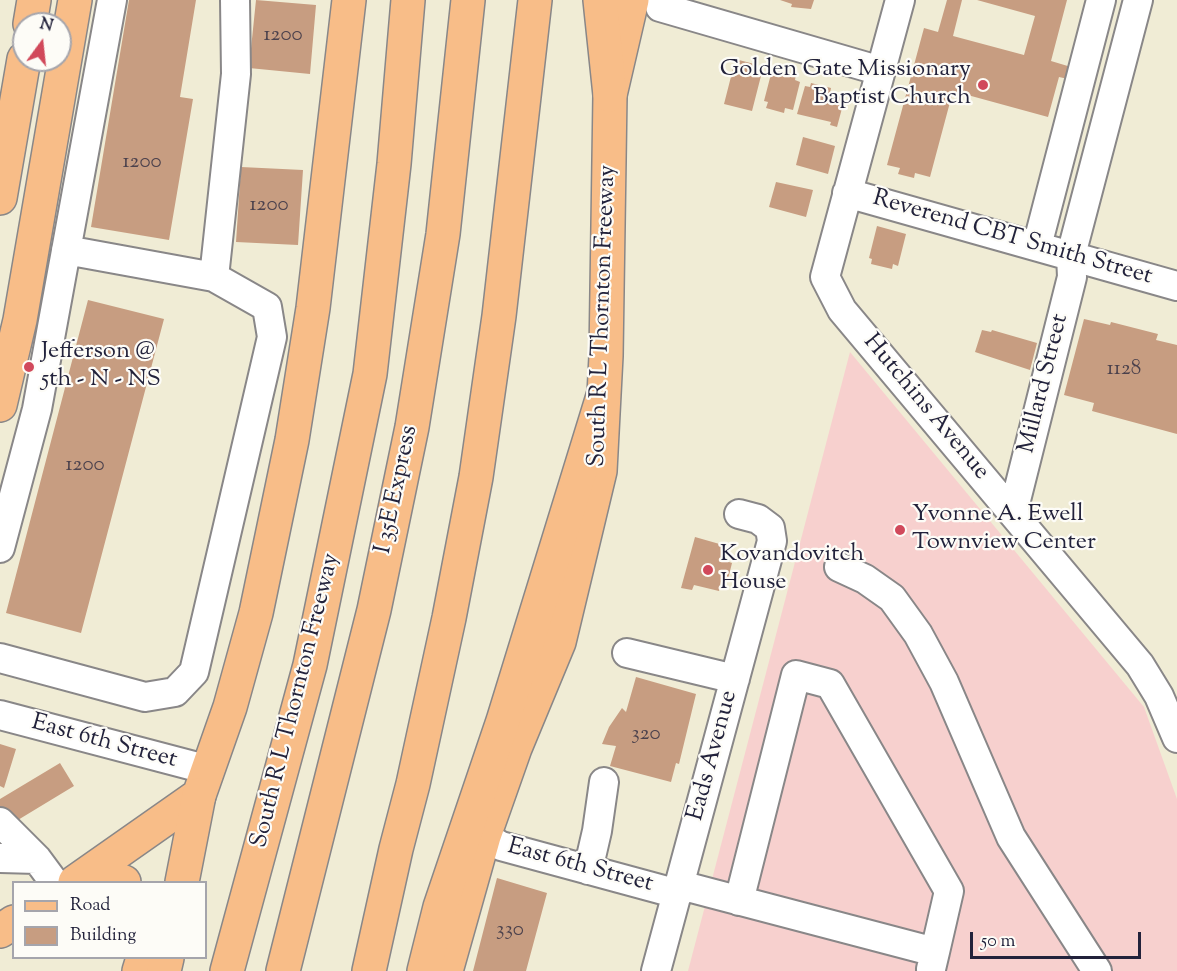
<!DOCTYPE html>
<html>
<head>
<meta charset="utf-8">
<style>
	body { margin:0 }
	#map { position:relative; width:1177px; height:971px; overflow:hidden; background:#f0ecd5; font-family:"Sorts Mill Goudy",serif }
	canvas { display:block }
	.legend { position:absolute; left:12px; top:881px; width:195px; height:78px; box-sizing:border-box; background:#fdfcf7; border:2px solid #a5a5ac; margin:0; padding:8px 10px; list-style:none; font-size:18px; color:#22223b }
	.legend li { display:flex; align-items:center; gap:12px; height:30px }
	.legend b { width:30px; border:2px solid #a5a5ac }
	.north { position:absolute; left:12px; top:12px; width:60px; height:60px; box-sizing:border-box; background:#fdfcf7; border:2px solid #a5a5ac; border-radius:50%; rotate:15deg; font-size:16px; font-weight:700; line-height:24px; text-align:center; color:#22223b }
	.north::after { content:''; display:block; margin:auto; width:21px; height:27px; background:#d1495b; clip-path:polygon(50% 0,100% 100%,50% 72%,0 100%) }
	.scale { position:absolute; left:970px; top:932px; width:171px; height:27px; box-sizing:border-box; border:3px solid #22223b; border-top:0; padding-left:8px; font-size:18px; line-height:21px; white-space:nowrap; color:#22223b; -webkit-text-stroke:4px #fdfcf7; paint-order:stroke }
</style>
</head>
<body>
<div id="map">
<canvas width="1177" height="971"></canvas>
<ul class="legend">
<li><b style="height:8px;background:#f8bd88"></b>Road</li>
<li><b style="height:16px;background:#c79d81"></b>Building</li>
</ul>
<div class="north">N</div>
<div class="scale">50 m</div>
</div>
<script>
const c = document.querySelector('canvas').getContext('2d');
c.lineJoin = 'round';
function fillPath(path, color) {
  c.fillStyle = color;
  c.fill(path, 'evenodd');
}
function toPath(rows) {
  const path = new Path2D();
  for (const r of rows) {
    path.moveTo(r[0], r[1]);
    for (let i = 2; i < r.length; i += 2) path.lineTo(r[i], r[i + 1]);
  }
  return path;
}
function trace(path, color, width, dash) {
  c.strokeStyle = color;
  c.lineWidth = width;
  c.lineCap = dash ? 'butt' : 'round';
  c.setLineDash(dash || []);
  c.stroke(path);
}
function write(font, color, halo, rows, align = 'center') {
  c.font = font + ' "Sorts Mill Goudy",serif';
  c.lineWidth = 4.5;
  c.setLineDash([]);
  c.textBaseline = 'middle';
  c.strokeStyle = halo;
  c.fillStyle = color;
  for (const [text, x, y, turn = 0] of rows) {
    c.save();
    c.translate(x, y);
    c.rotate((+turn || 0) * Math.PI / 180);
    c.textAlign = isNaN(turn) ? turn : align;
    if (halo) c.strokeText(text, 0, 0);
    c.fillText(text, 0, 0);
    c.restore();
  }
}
const built = toPath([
	[850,352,1144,707,1177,799,1177,971,688,971]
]);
const building = toPath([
	[129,0,196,0,180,97,193,99,169,240,91,227],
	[256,0,316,5,310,74,249,68],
	[780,0,814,0,811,9,791,7,792,4],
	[947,0,962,0,953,36,1024,55,1035,16,977,0,1067,0,1051,61,1071,67,1068,79,1059,77,1048,117,953,91,930,177,915,173,914,178,898,174,900,168,887,165,924,28,938,32],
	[739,60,758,65,757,71,762,72,752,111,724,104,734,65,738,66],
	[777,69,796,74,795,80,800,82,793,110,785,108,784,113,766,108,768,102,764,101,771,74,775,75],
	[811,83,831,88,830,93,845,97,837,127,830,125,831,122,797,114,805,86,810,87],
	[803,137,835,146,828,174,796,165],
	[241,167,303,170,298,245,236,242],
	[776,182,813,190,806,217,769,207],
	[877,226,906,234,898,266,893,264,892,269,871,264,872,259,869,258],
	[88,300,164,319,81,633,6,613],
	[1084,319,1110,325,1111,322,1158,334,1156,340,1177,345,1177,434,1092,411,1094,403,1064,395],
	[982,330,991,332,992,330,1037,343,1030,370,975,352],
	[695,537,730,547,726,561,732,563,728,579,722,577,719,591,694,585,692,590,681,588],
	[636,677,696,694,679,764,676,763,671,782,610,766,616,746,602,744,609,727,622,708,626,712],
	[0,744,16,749,4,788,0,786],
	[60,763,74,786,8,826,0,813,0,799],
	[497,878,547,893,526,971,473,971]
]);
const minor = toPath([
	[900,0,825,277,842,310,1140,665,1159,696,1177,738],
	[660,7,881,71],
	[847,193,1177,286],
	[1037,246,1101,0],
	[66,250,214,277],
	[1013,512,1072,277,1071,255,1138,0],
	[0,548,37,409,112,0],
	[839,567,865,579,892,598,918,634,944,682,1011,837,1097,971],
	[627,653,735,679],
	[0,658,145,697,175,692,194,672,272,337,267,307,214,277,236,74,235,0],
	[0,715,209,770],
	[0,822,37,859,54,882],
	[484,836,501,846,678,894],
	[0,858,37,859,28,856],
	[588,870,597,831,604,782],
	[680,885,935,952,931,969],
	[739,901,796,675,830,684,949,891,935,952],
	[656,971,772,541,770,528,758,519,739,514]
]);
const major = toPath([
	[30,24,34,0],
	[0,198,24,59],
	[0,405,20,320,75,0],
	[190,821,230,707,256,613,292,440,313,308,349,0],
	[81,879,116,879,124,882],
	[75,882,199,795],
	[0,931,14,922],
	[139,971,143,958],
	[446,971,484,836,515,748,559,642,600,471,606,356,610,95,632,0]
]);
const highway = toPath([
	[600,0,610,95],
	[182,882,199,795],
	[164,971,167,958],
	[227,971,310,665,370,374,394,164,408,0],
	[283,971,374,610,412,427,443,234,468,0],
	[369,971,396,849,413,784,449,618,476,477,499,316,535,0],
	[424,971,440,907,503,721,603,396]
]);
const markers = [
	[983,85,6,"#d1495b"],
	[29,367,6,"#d1495b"],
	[900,530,6,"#d1495b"],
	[708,570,6,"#d1495b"]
];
const numberNames = [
	["1200",283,36],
	["1200",142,163],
	["1200",269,206],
	["1128",1124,370],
	["1200",85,466],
	["320",646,735],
	["330",510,931]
];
const poiNames = [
	["Golden Gate Missionary",971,71,"right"],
	["Baptist Church",971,99,"right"],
	["Jefferson @",41,353],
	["5th - N - NS",41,381],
	["Yvonne A. Ewell",912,516],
	["Townview Center",912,544],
	["Kovandovitch",720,556],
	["House",720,584]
];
const streetNames = [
	["Reverend CBT Smith Street",1012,239,16],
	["South R L Thornton Freeway",604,316,-88],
	["Millard Street",1045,384,-76],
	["Hutchins Avenue",925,408,50],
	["I 35E Express",398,490,-78],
	["South R L Thornton Freeway",297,701,-76],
	["East 6th Street",104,743,15],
	["Eads Avenue",714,756,-75],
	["East 6th Street",580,867,15]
];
fillPath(built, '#f7d0ce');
fillPath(building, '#c79d81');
trace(minor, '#898788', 32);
trace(major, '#898788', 36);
trace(highway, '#898788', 36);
trace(minor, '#fff', 28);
trace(major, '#f8bd88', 33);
trace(highway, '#f8bd88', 33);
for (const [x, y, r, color] of markers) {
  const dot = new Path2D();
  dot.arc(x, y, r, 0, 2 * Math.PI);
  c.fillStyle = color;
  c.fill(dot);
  trace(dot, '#fdfcf7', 2);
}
write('21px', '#4b414c', null, numberNames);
write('24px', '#22223b', '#fdfcf7', poiNames, 'left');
write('24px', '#22223b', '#fdfcf7', streetNames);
</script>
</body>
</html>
